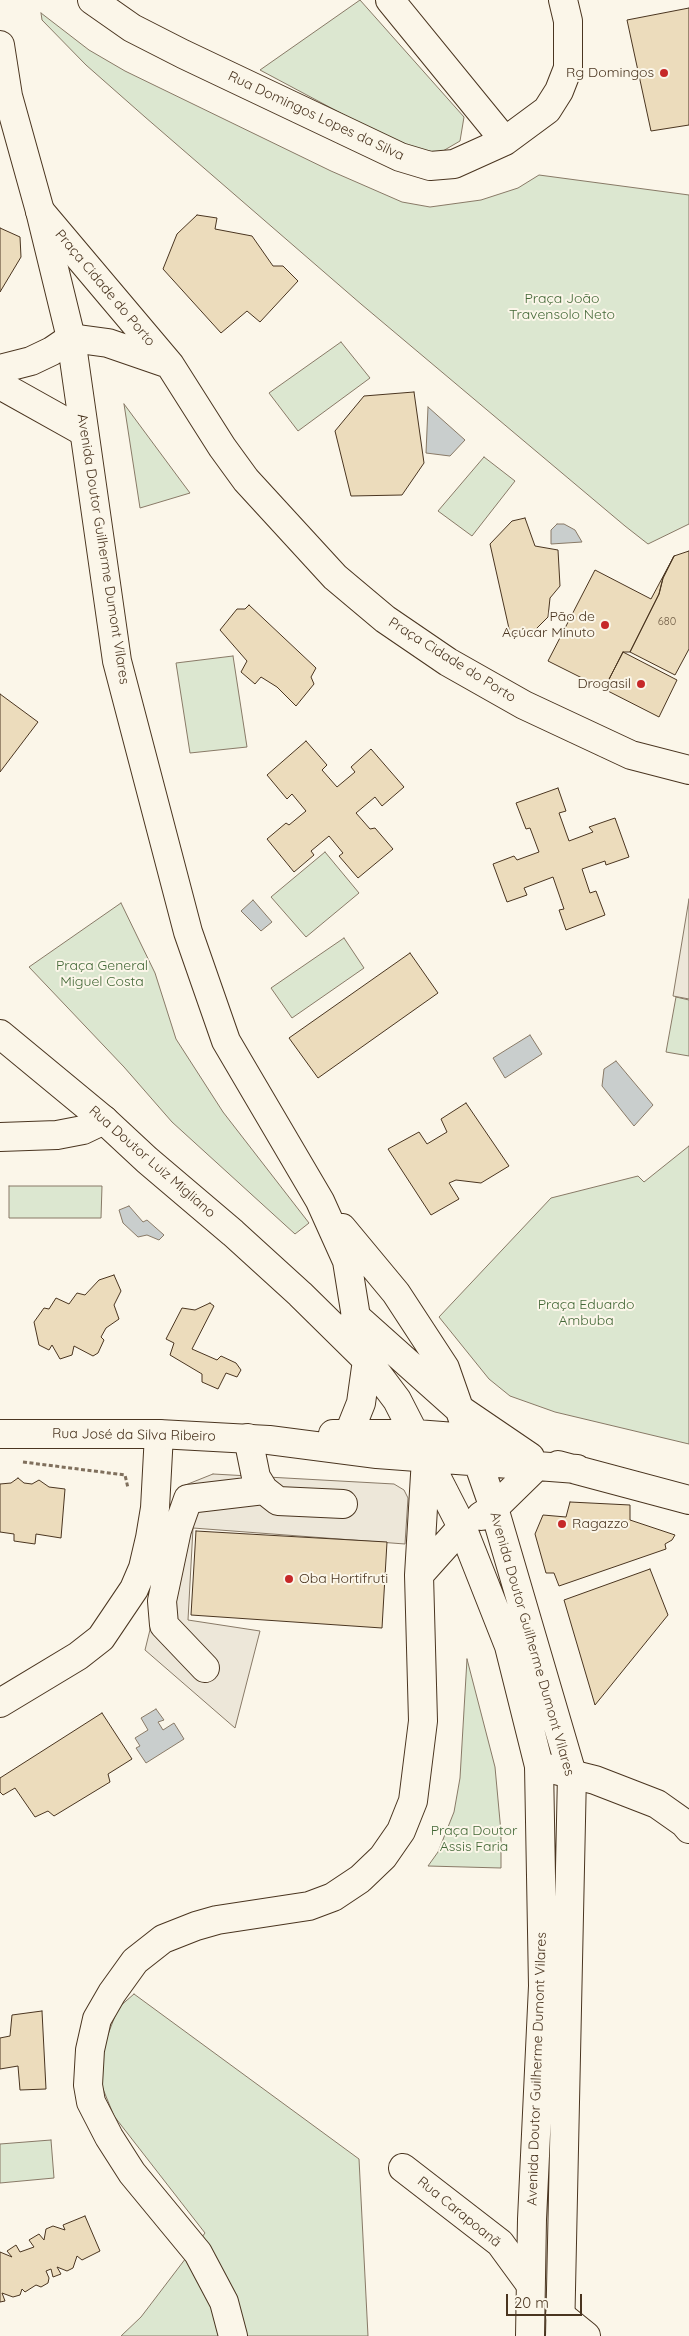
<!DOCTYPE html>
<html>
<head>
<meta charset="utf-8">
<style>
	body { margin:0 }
	#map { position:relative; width:689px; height:2336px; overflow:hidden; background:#fbf6e9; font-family:Quicksand,sans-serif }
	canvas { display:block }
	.scale { position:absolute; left:506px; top:2294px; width:76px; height:22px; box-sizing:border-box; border:2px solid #4a3520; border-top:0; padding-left:6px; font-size:15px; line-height:18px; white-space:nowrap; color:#4a3520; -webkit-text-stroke:4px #fbf6e9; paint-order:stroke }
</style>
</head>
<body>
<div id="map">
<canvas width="689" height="2336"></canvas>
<div class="scale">20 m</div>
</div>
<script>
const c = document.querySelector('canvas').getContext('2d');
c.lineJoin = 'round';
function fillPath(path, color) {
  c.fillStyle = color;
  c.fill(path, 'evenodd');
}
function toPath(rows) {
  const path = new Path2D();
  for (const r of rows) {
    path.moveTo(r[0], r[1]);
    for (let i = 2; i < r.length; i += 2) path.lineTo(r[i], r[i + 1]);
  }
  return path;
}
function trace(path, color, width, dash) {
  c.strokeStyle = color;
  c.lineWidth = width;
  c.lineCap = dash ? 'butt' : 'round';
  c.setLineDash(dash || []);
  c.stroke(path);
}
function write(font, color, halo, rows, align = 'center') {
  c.font = font + ' Quicksand,sans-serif';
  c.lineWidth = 4;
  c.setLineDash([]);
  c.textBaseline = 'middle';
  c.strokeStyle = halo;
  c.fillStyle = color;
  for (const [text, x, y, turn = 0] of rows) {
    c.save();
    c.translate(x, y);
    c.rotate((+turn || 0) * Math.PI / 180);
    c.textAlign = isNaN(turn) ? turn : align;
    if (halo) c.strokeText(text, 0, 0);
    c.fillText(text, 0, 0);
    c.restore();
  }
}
const green = toPath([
	[360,0,464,117,460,141,436,155,393,141,260,70,360,0],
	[41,13,89,50,125,71,331,171,402,202,430,207,481,200,518,188,539,175,689,195,689,524,648,544,625,526,361,304,145,117,86,65,42,20,41,13],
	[341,342,370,378,298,431,269,393,341,342],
	[124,404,184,485,190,493,140,508,124,404],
	[484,457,515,481,472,536,438,511,484,457],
	[233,656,247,747,190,753,176,663,233,656],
	[325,852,359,893,306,937,271,897,325,852],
	[121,903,155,973,176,1039,223,1112,309,1223,295,1234,172,1122,124,1067,29,967,121,903],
	[344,938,364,968,292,1018,271,988,344,938],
	[676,997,689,1000,689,1056,666,1052,676,997],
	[689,1146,689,1444,555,1412,510,1396,489,1379,439,1317,551,1198,638,1176,644,1182,689,1146],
	[9,1186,102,1186,101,1218,9,1218,9,1186],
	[467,1659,495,1767,501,1832,501,1868,428,1866,438,1852,454,1812,460,1778,467,1659],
	[134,1994,359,2159,368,2336,121,2336,141,2317,205,2233,114,2116,101,2084,101,2053,118,2008,134,1994],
	[51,2140,54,2178,0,2183,0,2144,51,2140]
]);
const parking = toPath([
	[689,899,689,999,673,996,689,899],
	[213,1474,394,1484,404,1490,408,1498,405,1544,193,1528,188,1620,260,1631,235,1728,145,1650,180,1508,183,1486,213,1474]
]);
const water = toPath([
	[428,407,465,440,450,456,426,453,428,407],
	[557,524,564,524,575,530,582,542,551,544,551,530,557,524],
	[253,900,272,922,261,931,241,911,253,900],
	[530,1035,542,1054,505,1078,493,1058,530,1035],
	[616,1061,653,1105,634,1126,602,1086,604,1069,616,1061],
	[129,1206,143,1222,147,1220,164,1235,159,1240,147,1235,138,1237,123,1223,119,1210,129,1206],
	[156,1709,164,1720,158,1722,163,1730,174,1723,184,1739,146,1763,136,1748,140,1746,135,1738,148,1730,141,1718,156,1709]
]);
const building = toPath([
	[689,8,689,125,651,131,627,20,689,8],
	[197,215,217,218,215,229,252,236,273,266,283,266,298,281,260,322,247,311,221,333,163,269,177,234,197,215],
	[0,228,20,237,21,257,0,292,0,228],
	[414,392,424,463,402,495,351,496,335,431,364,396,414,392],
	[525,518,535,546,558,550,560,586,550,598,548,617,529,636,510,633,490,544,512,521,525,518],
	[689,551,689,649,675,675,630,652,659,594,663,578,674,556,689,551],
	[674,556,663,578,659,594,630,652,623,652,604,689,548,661,595,570,651,599,674,556],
	[249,605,316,668,311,677,314,684,296,706,277,687,261,677,255,684,241,672,247,661,220,630,237,609,245,609,249,605],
	[623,652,677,680,659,717,604,689,623,652],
	[0,694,38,722,0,772,0,694],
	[306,741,327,765,322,770,337,787,355,772,351,767,371,749,404,787,382,806,375,797,356,813,370,829,375,828,393,849,358,878,339,856,343,853,329,836,311,851,314,855,294,872,267,839,286,823,289,825,306,811,292,794,287,799,267,775,306,741],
	[558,788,566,811,559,813,569,841,593,832,589,827,615,818,629,857,606,865,605,861,582,869,590,893,596,891,605,915,566,930,559,910,564,909,553,877,524,888,527,895,507,902,493,864,514,856,517,860,539,852,530,828,526,829,516,803,558,788],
	[410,953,438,993,318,1078,289,1038,410,953],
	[466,1103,509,1166,481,1183,456,1180,449,1183,459,1199,431,1215,388,1149,419,1132,427,1144,447,1132,441,1119,466,1103],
	[114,1275,121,1291,114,1305,119,1319,106,1328,101,1337,104,1340,98,1353,93,1356,74,1346,72,1355,60,1359,52,1345,49,1350,39,1345,34,1322,44,1308,49,1309,56,1298,69,1304,77,1293,85,1295,99,1280,114,1275],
	[210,1303,214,1306,192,1349,217,1360,221,1356,236,1363,241,1370,237,1377,226,1373,218,1389,202,1382,202,1374,170,1355,174,1343,166,1339,182,1308,195,1310,210,1303],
	[18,1478,24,1483,32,1484,39,1480,49,1487,65,1489,61,1538,36,1534,35,1544,14,1541,14,1534,0,1532,0,1484,11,1483,18,1478],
	[570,1502,630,1505,630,1520,675,1535,672,1540,665,1544,666,1549,559,1586,554,1573,546,1573,535,1534,543,1515,566,1517,570,1502],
	[196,1531,387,1542,382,1628,191,1615,196,1531],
	[650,1569,668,1615,595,1705,564,1600,650,1569],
	[102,1713,132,1759,108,1774,110,1782,54,1816,48,1811,35,1817,15,1788,3,1795,0,1792,0,1778,102,1713],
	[42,2011,46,2089,20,2090,18,2066,0,2069,0,2038,10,2036,12,2015,42,2011],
	[85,2216,100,2251,82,2260,77,2256,73,2268,67,2271,57,2267,61,2274,53,2277,51,2269,46,2271,49,2278,48,2283,41,2287,36,2285,25,2292,22,2289,20,2295,13,2297,2,2293,5,2301,0,2302,0,2252,12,2257,7,2251,16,2245,20,2252,34,2247,29,2240,39,2234,44,2240,46,2229,53,2226,65,2230,63,2225,85,2216]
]);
const path = toPath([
	[23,1462,125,1475,128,1488]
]);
const minor = toPath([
	[92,0,132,28,183,54,400,157,430,166,454,164,505,141,547,110,559,91,568,68,568,21,563,0],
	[390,0,505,141],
	[40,211,170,365,222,447,246,480,335,577,385,619,448,662,524,705,631,755,689,770],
	[71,338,108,343,169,364],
	[0,385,84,432],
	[0,1137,57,1135,83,1130,104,1120],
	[248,1438,256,1477,264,1490,278,1501,343,1504],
	[419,1575,462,1527],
	[205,1668,164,1625,162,1601,177,1530,188,1499,264,1490],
	[0,1703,78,1656,101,1638,134,1589,143,1568,150,1538,155,1508,159,1434],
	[539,1766,595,1780,657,1804,684,1823,689,1829],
	[403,2168,500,2243,530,2284],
	[560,2315,586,2336],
	[233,2336,224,2302,198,2253,132,2173,109,2137,91,2102,88,2085,90,2050,97,2019,112,1993,135,1961,163,1939,196,1926,217,1920,309,1906,333,1897,360,1879,383,1857,401,1831,413,1801,423,1721,419,1575,426,1458]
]);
const major = toPath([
	[0,45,8,96,40,211,71,338,117,661,188,932,226,1041,320,1201,347,1261,356,1317,367,1360,361,1403,349,1433],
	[0,369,31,361,52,351,71,338],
	[0,1034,104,1120,147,1160,233,1233,300,1294,367,1360,397,1400,462,1527,509,1646,539,1766,543,1986,532,2219,530,2336],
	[342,1228,396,1293,445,1368,494,1508,572,1774,560,2336],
	[355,1316,458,1408,530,1457],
	[0,1434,159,1434,269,1440,377,1454,577,1469],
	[333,1434,416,1434,468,1438,484,1443],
	[558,1465,689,1500],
	[481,1516,494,1508,536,1467]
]);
const markers = [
	[664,73,5,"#c62828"],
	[605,625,5,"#c62828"],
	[641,684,5,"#c62828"],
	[562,1524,5,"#c62828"],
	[289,1579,5,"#c62828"]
];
const numberNames = [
	["680",667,622]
];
const poiNames = [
	["Rg Domingos",654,73],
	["Pão de",595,617],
	["Açúcar Minuto",595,633],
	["Drogasil",631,684],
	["Ragazzo",572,1524,"left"],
	["Oba Hortifruti",299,1579,"left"]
];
const streetNames = [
	["Rua Domingos Lopes da Silva",316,116,25],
	["Praça Cidade do Porto",105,288,50],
	["Avenida Doutor Guilherme Dumont Vilares",103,549,81],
	["Praça Cidade do Porto",452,660,32],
	["Rua Doutor Luiz Migliano",152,1162,41],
	["Rua José da Silva Ribeiro",134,1435,1],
	["Avenida Doutor Guilherme Dumont Vilares",532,1644,74],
	["Avenida Doutor Guilherme Dumont Vilares",537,2069,-88],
	["Rua Carapoanã",459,2212,39]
];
const parkNames = [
	["Praça João",562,299],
	["Travensolo Neto",562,315],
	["Praça General",102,966],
	["Miguel Costa",102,982],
	["Praça Eduardo",586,1305],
	["Ambuba",586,1321],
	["Praça Doutor",474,1831],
	["Assis Faria",474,1847]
];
fillPath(green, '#dce7d0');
trace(green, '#887966', 1);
fillPath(parking, '#ede7d9');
trace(parking, '#887966', 1);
fillPath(water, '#c9cecd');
trace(water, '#887966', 1);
fillPath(building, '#ecdcbc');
trace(building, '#4a3520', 1);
trace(minor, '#4a3520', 30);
trace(major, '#4a3520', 30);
trace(path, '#7f6f5c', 3, [4, 2.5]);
trace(minor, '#fbf6e9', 28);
trace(major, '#fbf6e9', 28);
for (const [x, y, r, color] of markers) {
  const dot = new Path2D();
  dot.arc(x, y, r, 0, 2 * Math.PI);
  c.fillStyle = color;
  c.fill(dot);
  trace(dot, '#fbf6e9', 2);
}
write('11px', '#725f47', null, numberNames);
write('14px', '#4a3520', '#fbf6e9', poiNames, 'right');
write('14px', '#4a3520', '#fbf6e9', streetNames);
write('14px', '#436837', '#fbf6e9', parkNames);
</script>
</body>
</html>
